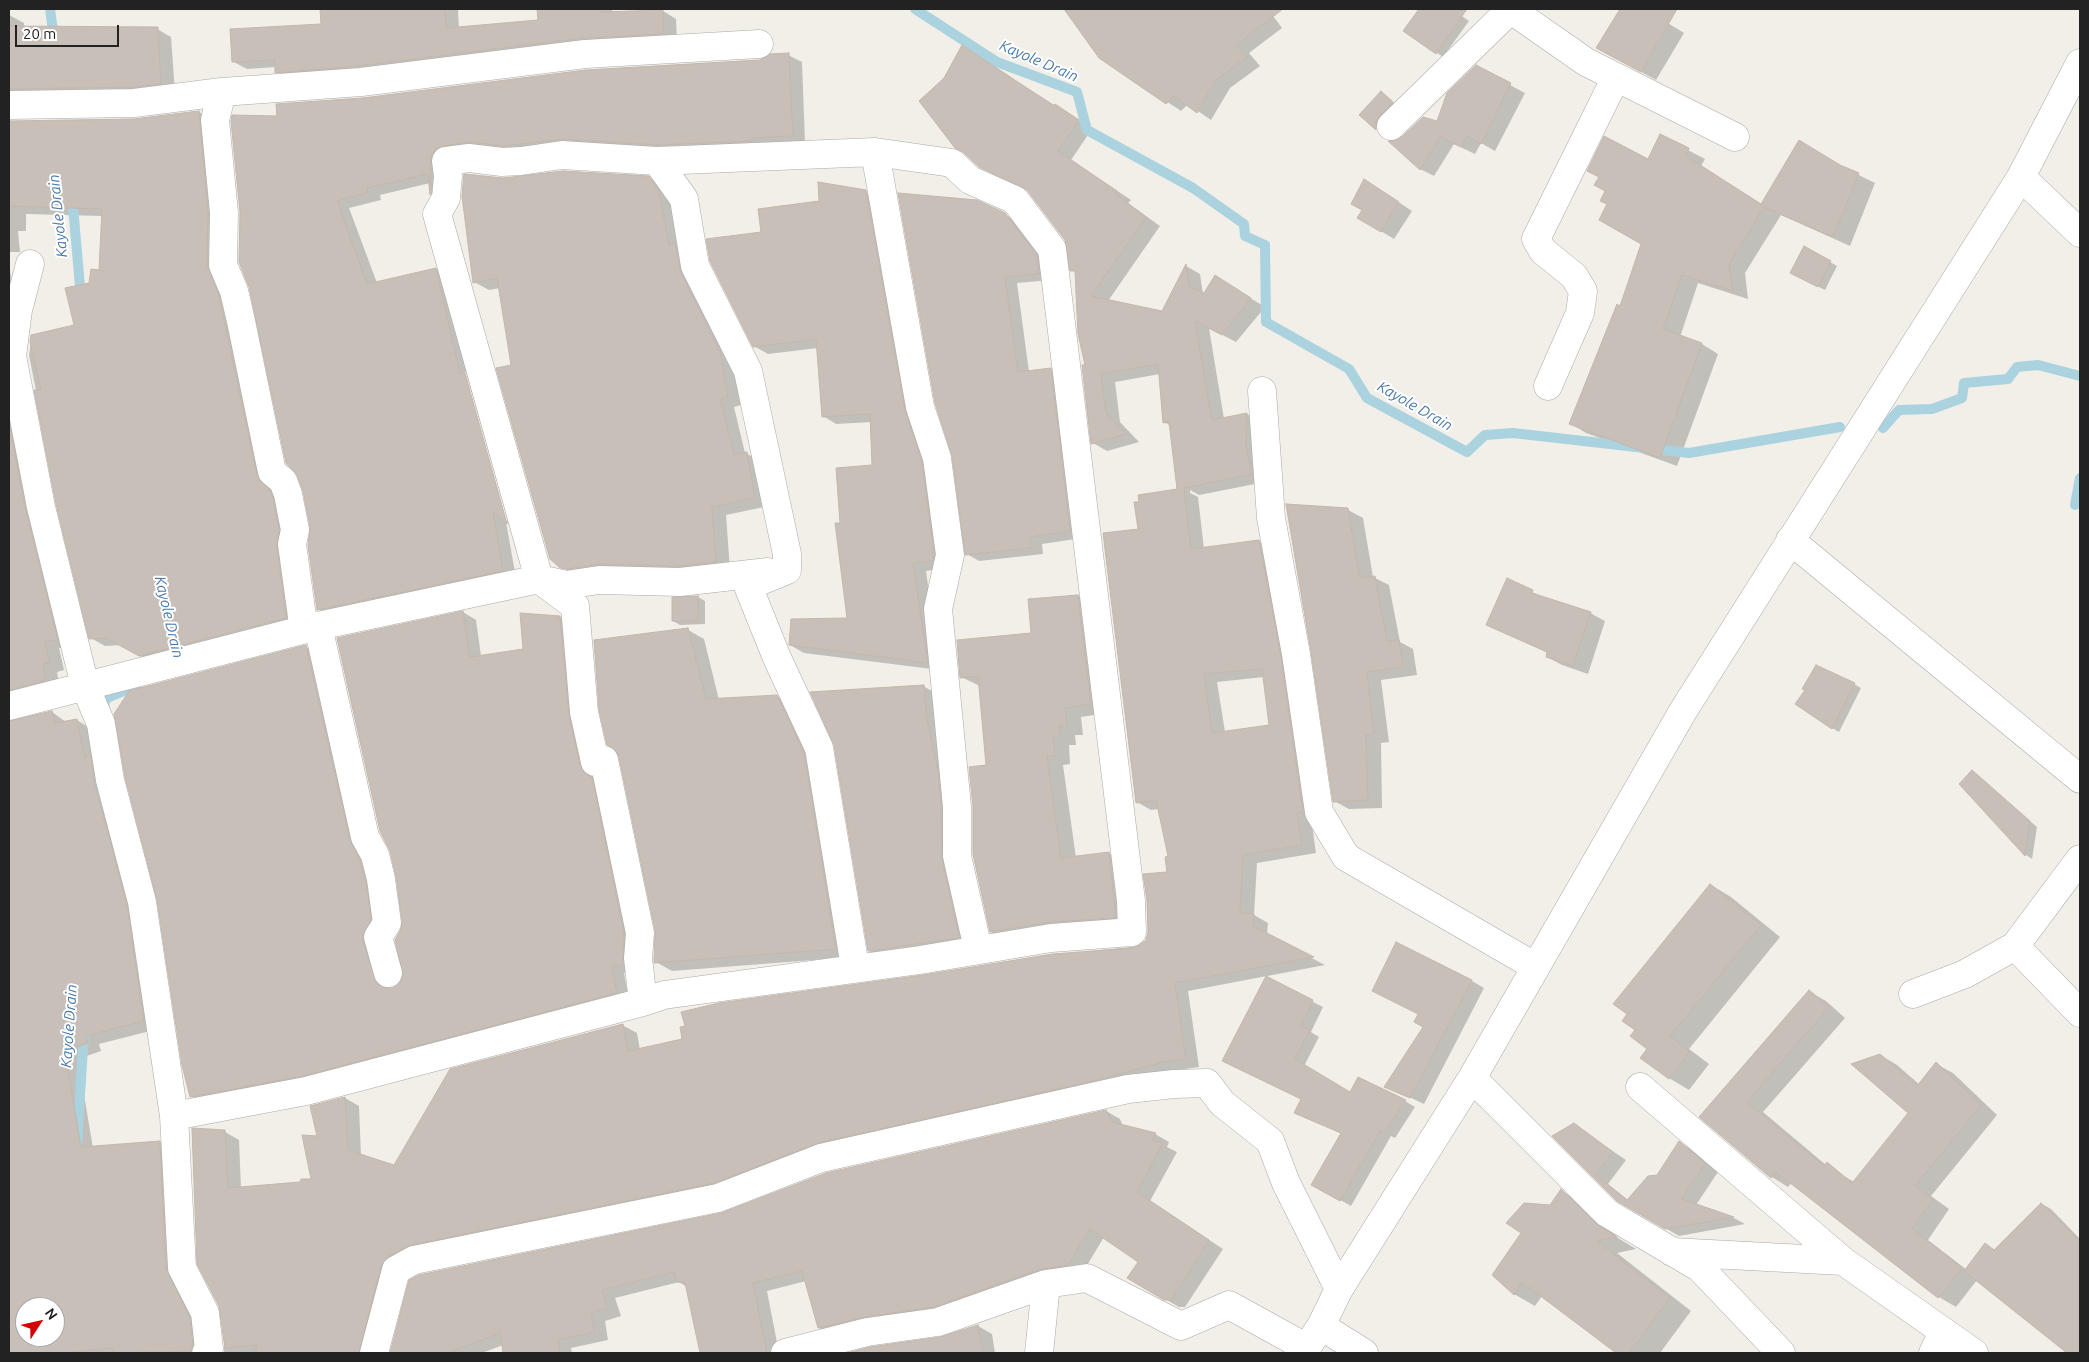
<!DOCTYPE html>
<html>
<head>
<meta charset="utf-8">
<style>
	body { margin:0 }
	#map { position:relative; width:2089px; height:1362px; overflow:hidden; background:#f2efe9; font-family:Ubuntu,sans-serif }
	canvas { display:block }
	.frame { position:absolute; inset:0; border:10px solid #222; pointer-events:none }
	.north { position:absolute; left:15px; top:1297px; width:50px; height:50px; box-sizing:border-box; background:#fff; border:1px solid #a7a7a7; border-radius:50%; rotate:55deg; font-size:14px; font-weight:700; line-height:20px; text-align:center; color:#222 }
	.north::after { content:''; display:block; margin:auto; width:18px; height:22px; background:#d40000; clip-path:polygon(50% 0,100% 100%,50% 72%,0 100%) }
	.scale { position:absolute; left:15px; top:25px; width:104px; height:22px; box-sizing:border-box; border:2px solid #222; border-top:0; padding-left:6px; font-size:15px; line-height:18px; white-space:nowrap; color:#222; -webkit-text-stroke:4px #fff; paint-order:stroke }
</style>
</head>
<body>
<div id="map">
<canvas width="2089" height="1362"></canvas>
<div class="frame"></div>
<div class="north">N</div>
<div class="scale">20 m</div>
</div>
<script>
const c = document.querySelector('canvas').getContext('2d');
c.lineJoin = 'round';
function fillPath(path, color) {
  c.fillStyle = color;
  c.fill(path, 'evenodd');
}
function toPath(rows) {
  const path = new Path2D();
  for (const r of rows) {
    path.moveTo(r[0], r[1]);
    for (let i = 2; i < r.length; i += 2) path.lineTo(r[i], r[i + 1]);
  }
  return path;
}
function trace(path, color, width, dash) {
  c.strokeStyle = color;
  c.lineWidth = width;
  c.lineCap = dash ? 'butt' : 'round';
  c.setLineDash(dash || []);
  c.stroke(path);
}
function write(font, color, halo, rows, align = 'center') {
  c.font = font + ' Ubuntu,sans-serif';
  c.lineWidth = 4;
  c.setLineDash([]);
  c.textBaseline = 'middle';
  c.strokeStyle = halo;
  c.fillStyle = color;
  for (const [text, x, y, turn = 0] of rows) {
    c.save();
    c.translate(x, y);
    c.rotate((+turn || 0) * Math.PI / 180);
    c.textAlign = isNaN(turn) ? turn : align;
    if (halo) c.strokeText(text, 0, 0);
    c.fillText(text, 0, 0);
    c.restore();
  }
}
const shadow = toPath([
	[419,9,458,9,459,29,539,22,538,9,612,9,612,13,663,11,676,19,677,41,289,79,276,72,276,67,247,69,234,62,418,18],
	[1064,9,1268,9,1282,28,1249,53,1260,66,1230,88,1211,120,1188,104,1181,111,1100,57],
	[1420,9,1452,9,1469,21,1443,57,1405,30],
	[1621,9,1645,9,1684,33,1656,80,1597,48],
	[9,15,24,23,24,28,157,29,171,37,175,92,9,108],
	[963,47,1092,129,1071,160,1131,200,1128,203,1160,226,1108,301,1163,313,1186,266,1200,274,1203,294,1229,285,1265,307,1236,342,1209,328,1224,419,1247,414,1261,422,1265,482,1199,495,1190,490,1190,493,1198,497,1204,549,1259,541,1273,549,1316,853,1257,863,1254,915,1268,923,1267,935,1325,965,1188,991,1199,1067,1179,1070,728,1190,403,1264,374,1353,224,1353,225,1132,239,1140,241,1188,312,1181,318,1137,312,1107,345,1098,359,1106,361,1156,395,1166,622,1025,637,1033,640,1050,684,1040,923,977,1053,955,1141,946,1147,940,1149,932,1145,875,1169,873,1170,857,1159,809,1151,810,1137,802,1140,530,1178,490,1171,426,1164,422,1160,374,1115,382,1120,422,1139,442,1107,451,1093,443,1077,273,1072,270,1066,240,1030,191,980,166,945,79],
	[1264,677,1271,727,1225,732,1217,682],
	[788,55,802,62,805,143,458,152,443,201,431,194,430,183,380,195,381,200,349,208,377,283,436,269,449,277,519,529,506,522,516,578,331,617,318,609,278,117,363,99,760,61],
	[466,372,508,521,505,521,464,373],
	[1476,67,1525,93,1495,151,1481,143,1475,154,1454,144,1434,176,1420,169,1438,123],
	[1381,92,1399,107,1383,132,1361,115],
	[199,112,213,120,222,222,284,500,300,626,154,664,121,645,105,646,91,638,58,503,29,355,32,336,76,326,90,284,101,272,103,216,26,214,26,231,18,231,20,252,9,252,9,119,10,122,134,120],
	[1661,136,1705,159,1701,166,1762,205,1840,166,1875,183,1850,246,1781,215,1745,273,1748,299,1698,283,1680,337,1702,344,1718,354,1677,466,1586,433,1570,423,1621,308,1642,243,1649,161],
	[648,177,663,186,673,200,735,360,741,405,734,407,745,453,762,461,769,506,726,515,730,570,576,575,561,567,513,366,500,288,489,290,474,282,503,179],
	[819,184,859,189,879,199,946,568,926,571,940,670,804,653,790,645,792,620,848,619,842,524,874,466,872,422,836,424,823,416,818,348,768,354,754,346,763,233,820,202],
	[1377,188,1412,211,1394,239,1359,218],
	[1004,214,1017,221,1049,263,1051,280,1017,283,1029,372,1050,370,1063,377,1082,538,1042,544,1043,554,979,561,967,554],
	[1805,248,1837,266,1825,290,1799,277],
	[9,264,71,648,59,648,64,670,57,672,60,688,9,708],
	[1348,510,1363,518,1373,577,1389,585,1400,642,1413,649,1417,675,1381,680,1389,742,1381,743,1382,808,1349,809,1334,801],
	[1508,580,1548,600,1590,613,1605,621,1588,674,1562,665,1547,657,1548,653,1488,624],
	[1078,596,1094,606,1107,713,1081,717,1083,735,1075,735,1076,745,1069,745,1070,764,1063,765,1076,858,1109,853,1125,863,1132,926,1008,941,991,932,987,766,980,686,961,677,1032,634],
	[698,597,705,601,705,624,680,625,673,621,673,599],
	[463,612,476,620,481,656,524,650,560,617,573,624,592,774,596,781,636,972,624,973,629,1000,204,1104,191,1096,306,647,319,654,373,869,375,949,388,989,392,989,400,985,405,977,402,931],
	[688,630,704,639,719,700,777,696,793,705,820,763,852,957,672,971,656,962,657,930,620,756],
	[1854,684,1861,688,1839,732,1832,728],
	[923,686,939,695,974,946,885,960,869,951,836,745],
	[52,712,66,722,77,720,91,729,158,1029,99,1044,101,1051,78,1059,93,1148,159,1142,174,1150,207,1353,9,1353,9,721],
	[25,1307,55,1307,55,1337,25,1337],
	[1972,772,2037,827,2032,859,2026,855,1961,784],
	[1711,885,1731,897,1780,937,1689,1049,1709,1064,1689,1090,1669,1078,1649,1048],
	[1266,978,1323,1007,1311,1032,1319,1037,1304,1066,1351,1094,1405,1101,1415,1107,1395,1138,1391,1136,1351,1206,1313,1185,1342,1134,1296,1113,1302,1099],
	[1472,981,1484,988,1424,1104,1386,1086],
	[1810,992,1826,1001,1845,1018,1763,1112,1826,1165,1854,1182,1910,1113,1880,1055,1897,1065,1920,1085,1936,1064,1953,1073,1997,1115,1931,1196,1949,1209,1928,1240,1967,1270,1986,1245,1995,1251,2042,1204,2051,1209,2080,1239,2080,1353,2070,1353,1977,1280,1956,1307,1939,1297,1792,1182,1788,1187,1772,1177,1701,1117],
	[1106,1111,1120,1119,1123,1126,1155,1134,1169,1142,1167,1147,1177,1152,1150,1201,1223,1249,1185,1307,1179,1307,1129,1278,1139,1262,1104,1237,1083,1272,833,1336,819,1328,806,1281,767,1291,779,1353,701,1353,687,1287,679,1282,615,1298,621,1316,605,1321,608,1340,571,1348,572,1353,505,1353,503,1345,482,1353,391,1353,410,1281,721,1215],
	[1574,1125,1626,1160,1608,1184,1628,1200,1658,1176,1679,1143,1693,1150,1718,1172,1696,1205,1734,1218,1745,1224,1679,1236,1617,1200,1554,1136],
	[1561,1191,1583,1203,1618,1238,1636,1249,1617,1253,1691,1311,1660,1353,1618,1353,1542,1296,1535,1306,1514,1294,1523,1232,1550,1206],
	[978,1326,992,1334,995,1353,851,1353,941,1339]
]);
const stream = toPath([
	[50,9,54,39],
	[915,9,997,62,1077,92,1087,130,1193,188,1244,224,1245,236,1265,245,1266,322,1349,369,1367,398,1467,452,1485,435,1513,433,1689,453,1840,427],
	[72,195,81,298],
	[1883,428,1899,410,1932,409,1962,398,1964,383,2008,379,2017,367,2038,365,2080,376],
	[2080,478,2075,505,2080,502],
	[104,711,105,699,138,685],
	[98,811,100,778],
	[77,1143,84,1032]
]);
const building = toPath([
	[320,9,445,9,446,28,538,20,537,9,600,9,601,12,663,10,664,34,583,38,359,66,275,73,275,60,232,62,230,29,321,24,320,9],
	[1064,9,1283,9,1236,45,1247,57,1216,80,1197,113,1174,96,1166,104,1099,58,1064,9],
	[1419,9,1467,9,1436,54,1403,31,1419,9],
	[1620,9,1677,9,1641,72,1596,48,1620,9],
	[9,26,158,27,161,84,133,87,9,89,9,26],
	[962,45,1054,106,1055,104,1079,120,1058,151,1117,191,1115,194,1146,217,1091,296,1162,311,1186,264,1189,286,1204,293,1215,275,1251,298,1222,335,1195,321,1212,420,1247,413,1246,446,1252,474,1184,488,1191,549,1259,540,1281,657,1303,812,1297,813,1302,845,1243,855,1240,913,1254,914,1253,926,1314,957,1175,983,1186,1059,1164,1062,1093,1081,818,1143,714,1183,411,1245,388,1256,381,1266,359,1353,255,1353,257,1345,225,1348,219,1306,197,1264,192,1128,225,1130,228,1188,300,1182,301,1179,311,1179,302,1135,317,1136,310,1106,345,1097,348,1150,394,1165,450,1069,623,1024,628,1051,682,1039,680,1027,685,1026,681,1012,719,1003,923,975,1053,954,1133,948,1140,945,1146,940,1148,932,1147,900,1143,874,1167,872,1165,857,1168,856,1156,800,1136,803,1103,533,1138,529,1134,502,1139,502,1138,495,1177,489,1169,422,1163,423,1158,364,1101,374,1106,413,1126,434,1091,444,1082,365,1085,365,1078,334,1075,271,1070,271,1065,240,1027,190,979,167,963,152,955,148,919,101,944,78,962,45],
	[1262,669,1269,725,1212,733,1204,674,1262,669],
	[789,53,793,136,752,138,752,141,657,145,563,139,503,146,471,142,444,146,436,149,431,156,430,195,428,174,367,188,368,192,337,201,367,284,436,268,460,374,465,373,507,524,493,512,503,571,317,610,308,545,310,527,303,491,297,475,286,463,249,287,239,262,240,212,231,121,232,115,277,116,276,104,363,98,586,70,760,60,770,54,789,53],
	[1476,65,1511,83,1481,144,1467,136,1461,147,1440,137,1420,170,1388,141,1402,137,1423,117,1437,121,1447,93,1476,65],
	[1381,91,1393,102,1380,115,1376,122,1376,130,1359,115,1381,91],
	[199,111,208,214,207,265,219,296,257,475,270,490,273,498,279,530,277,546,286,618,139,656,106,638,89,639,56,504,34,390,41,390,30,342,31,335,74,325,65,288,89,283,91,269,99,270,102,209,9,206,9,121,134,119,199,111],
	[1660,134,1689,148,1686,156,1761,204,1799,140,1840,165,1859,173,1833,237,1764,207,1729,264,1733,291,1682,275,1663,329,1702,343,1660,458,1569,424,1617,304,1620,306,1641,244,1599,220,1607,204,1600,201,1605,191,1594,185,1599,177,1587,171,1604,136,1648,159,1660,134],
	[563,171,649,176,659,191,669,245,675,243,681,273,720,351,728,397,720,399,734,454,747,452,755,498,712,507,716,562,679,566,599,564,567,569,560,568,550,559,496,368,511,365,497,278,473,283,462,196,464,174,503,178,563,171],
	[1364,179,1399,202,1381,232,1357,218,1362,210,1351,204,1364,179],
	[818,182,866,190,905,410,922,462,934,554,933,561,913,563,928,663,789,645,791,619,847,618,835,523,840,523,836,468,872,465,870,414,822,417,816,339,753,347,710,261,706,239,761,232,758,209,819,201,818,182],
	[898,193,977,200,1005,213,1037,255,1039,274,1005,277,1018,372,1051,368,1070,531,1030,537,1031,548,965,555,952,456,935,403,898,193],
	[1804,246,1831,261,1818,287,1790,273,1804,246],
	[9,422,26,511,58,640,45,641,50,663,43,664,46,680,9,690,9,422],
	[1286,504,1348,508,1360,578,1375,576,1387,641,1399,640,1403,667,1367,672,1374,734,1366,735,1368,800,1333,802,1311,652,1286,504],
	[1507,578,1533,590,1532,593,1591,612,1573,666,1546,657,1547,652,1486,625,1507,578],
	[1078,595,1091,704,1065,708,1067,726,1059,726,1060,736,1053,736,1055,756,1047,756,1061,858,1109,852,1116,918,1050,922,990,932,973,854,973,807,969,767,986,765,978,676,960,678,957,640,1031,633,1028,599,1078,595],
	[698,596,698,621,672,621,672,597,698,596],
	[463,611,470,657,523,649,520,613,560,616,569,715,580,765,584,773,592,777,624,934,623,965,612,966,617,993,303,1076,190,1097,182,1065,157,900,125,777,114,714,129,691,306,645,350,840,360,861,366,882,371,919,363,934,363,941,377,984,384,988,393,988,399,984,403,976,395,940,400,931,402,921,396,877,390,851,380,831,337,638,463,611],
	[688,628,706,699,777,695,804,753,836,949,654,963,655,930,619,757,615,749,607,745,599,710,594,640,688,628],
	[1816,665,1855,683,1832,729,1795,704,1805,690,1802,689,1816,665],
	[924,685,927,719,938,770,941,808,942,859,959,938,868,951,834,745,810,692,924,685],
	[52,711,55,723,77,719,85,759,90,751,95,784,127,905,144,1021,86,1036,88,1043,65,1051,81,1147,160,1141,166,1269,190,1318,193,1345,191,1351,114,1353,114,1348,62,1353,9,1353,9,721,52,711],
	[25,1307,55,1307,55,1337,25,1337,25,1307],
	[1972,770,2030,821,2025,856,1959,784,1972,770],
	[1710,884,1761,925,1670,1036,1690,1052,1669,1079,1640,1058,1647,1049,1630,1036,1635,1030,1622,1021,1627,1014,1613,1004,1710,884],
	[1396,942,1472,980,1410,1098,1384,1087,1423,1027,1414,1022,1418,1014,1372,991,1396,942],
	[1266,976,1313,1000,1301,1025,1310,1030,1295,1059,1350,1092,1358,1077,1406,1100,1384,1133,1380,1131,1340,1201,1311,1185,1341,1133,1294,1113,1301,1099,1222,1061,1266,976],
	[1809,990,1829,1007,1747,1102,1824,1166,1827,1162,1852,1183,1908,1113,1851,1064,1880,1054,1917,1086,1936,1062,1981,1105,1915,1186,1933,1199,1912,1229,1962,1268,1938,1298,1776,1172,1771,1178,1699,1117,1809,990],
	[1106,1110,1112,1122,1156,1133,1152,1140,1163,1143,1137,1192,1209,1240,1171,1300,1164,1300,1127,1278,1138,1262,1090,1229,1068,1265,1041,1269,934,1307,865,1317,818,1328,802,1271,753,1283,767,1353,700,1353,685,1283,677,1282,674,1272,602,1290,607,1308,591,1313,595,1332,558,1340,560,1353,503,1353,500,1333,448,1353,390,1353,409,1280,419,1275,721,1213,826,1173,1106,1110],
	[1574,1123,1613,1152,1596,1175,1627,1200,1648,1176,1657,1175,1679,1141,1705,1163,1682,1199,1734,1217,1665,1229,1617,1201,1552,1136,1574,1123],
	[1561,1189,1596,1224,1617,1237,1597,1241,1670,1298,1629,1353,1616,1353,1522,1282,1514,1295,1492,1275,1521,1233,1506,1223,1524,1203,1550,1205,1561,1189],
	[2041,1203,2080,1241,2080,1353,2067,1353,1964,1271,1985,1243,1994,1250,2041,1203],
	[978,1325,983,1353,847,1353,870,1347,940,1337,978,1325]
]);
const minor = toPath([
	[1510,9,1586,62,1735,137],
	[222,92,215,120,224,213,223,265,234,291,241,321,272,472,283,481,288,494,295,530,292,544,303,624,318,626,365,837,375,855,381,879,387,923,378,937,388,973],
	[9,105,134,103,222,92,361,82,585,54,759,44],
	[1391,126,1511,9],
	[875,152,920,407,937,458,950,555,938,609,957,807,957,856,978,949],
	[657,161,684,199,695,266,748,371,787,554,787,570,748,586,777,658,819,748,855,967],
	[2021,177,2080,233],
	[30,264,18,310,12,356,41,507,85,686,101,724,110,780,142,902,174,1116,182,1268,205,1313,209,1349,206,1353],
	[1548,386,1580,313,1583,291,1574,276,1543,251,1536,239,1616,77],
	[1262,391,1271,518,1296,654,1319,812,1346,857,1536,967],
	[1790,540,2080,779],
	[9,706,318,626,539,579,566,585,599,580,680,582,768,572],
	[2015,946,2080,1013],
	[1913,994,1965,974,2015,946,2080,859],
	[1472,1078,1607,1213,1700,1268,1781,1353],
	[1640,1087,1843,1261,1672,1252],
	[174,1116,306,1091,643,1002,664,995,920,960,1051,938,1132,932,1131,901,1052,249,1015,200,970,180,952,163,875,152,657,161,562,155,521,161,502,162,469,158,446,161,448,176,446,198,437,214,539,579,575,606,584,712,595,762,604,760,640,933,638,958,643,1002],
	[1843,1261,1974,1353],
	[1321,1326,1364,1353],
	[374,1353,396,1270,414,1260,718,1198,821,1158,1128,1089,1174,1084,1207,1083,1222,1103,1270,1141,1286,1183,1339,1289],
	[785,1353,867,1332,938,1322,1046,1284,1087,1278,1181,1326,1229,1305,1307,1348],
	[1039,1353,1046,1284],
	[1303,1353,1321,1326,1339,1289,1472,1078,1683,711,2021,177,2080,63],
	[1933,1353,1943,1332]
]);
const waterNames = [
	["Kayole Drain",1039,61,23],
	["Kayole Drain",58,216,-96],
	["Kayole Drain",1415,406,30],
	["Kayole Drain",169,617,77],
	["Kayole Drain",69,1026,-86]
];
fillPath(shadow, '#0003');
trace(stream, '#aad3df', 10);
fillPath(building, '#c7bfb8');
trace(building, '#c4b6ab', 1);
trace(minor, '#a9a9a9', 29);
trace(minor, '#fff', 28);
write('italic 15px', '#4a7aab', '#fff', waterNames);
</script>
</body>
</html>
